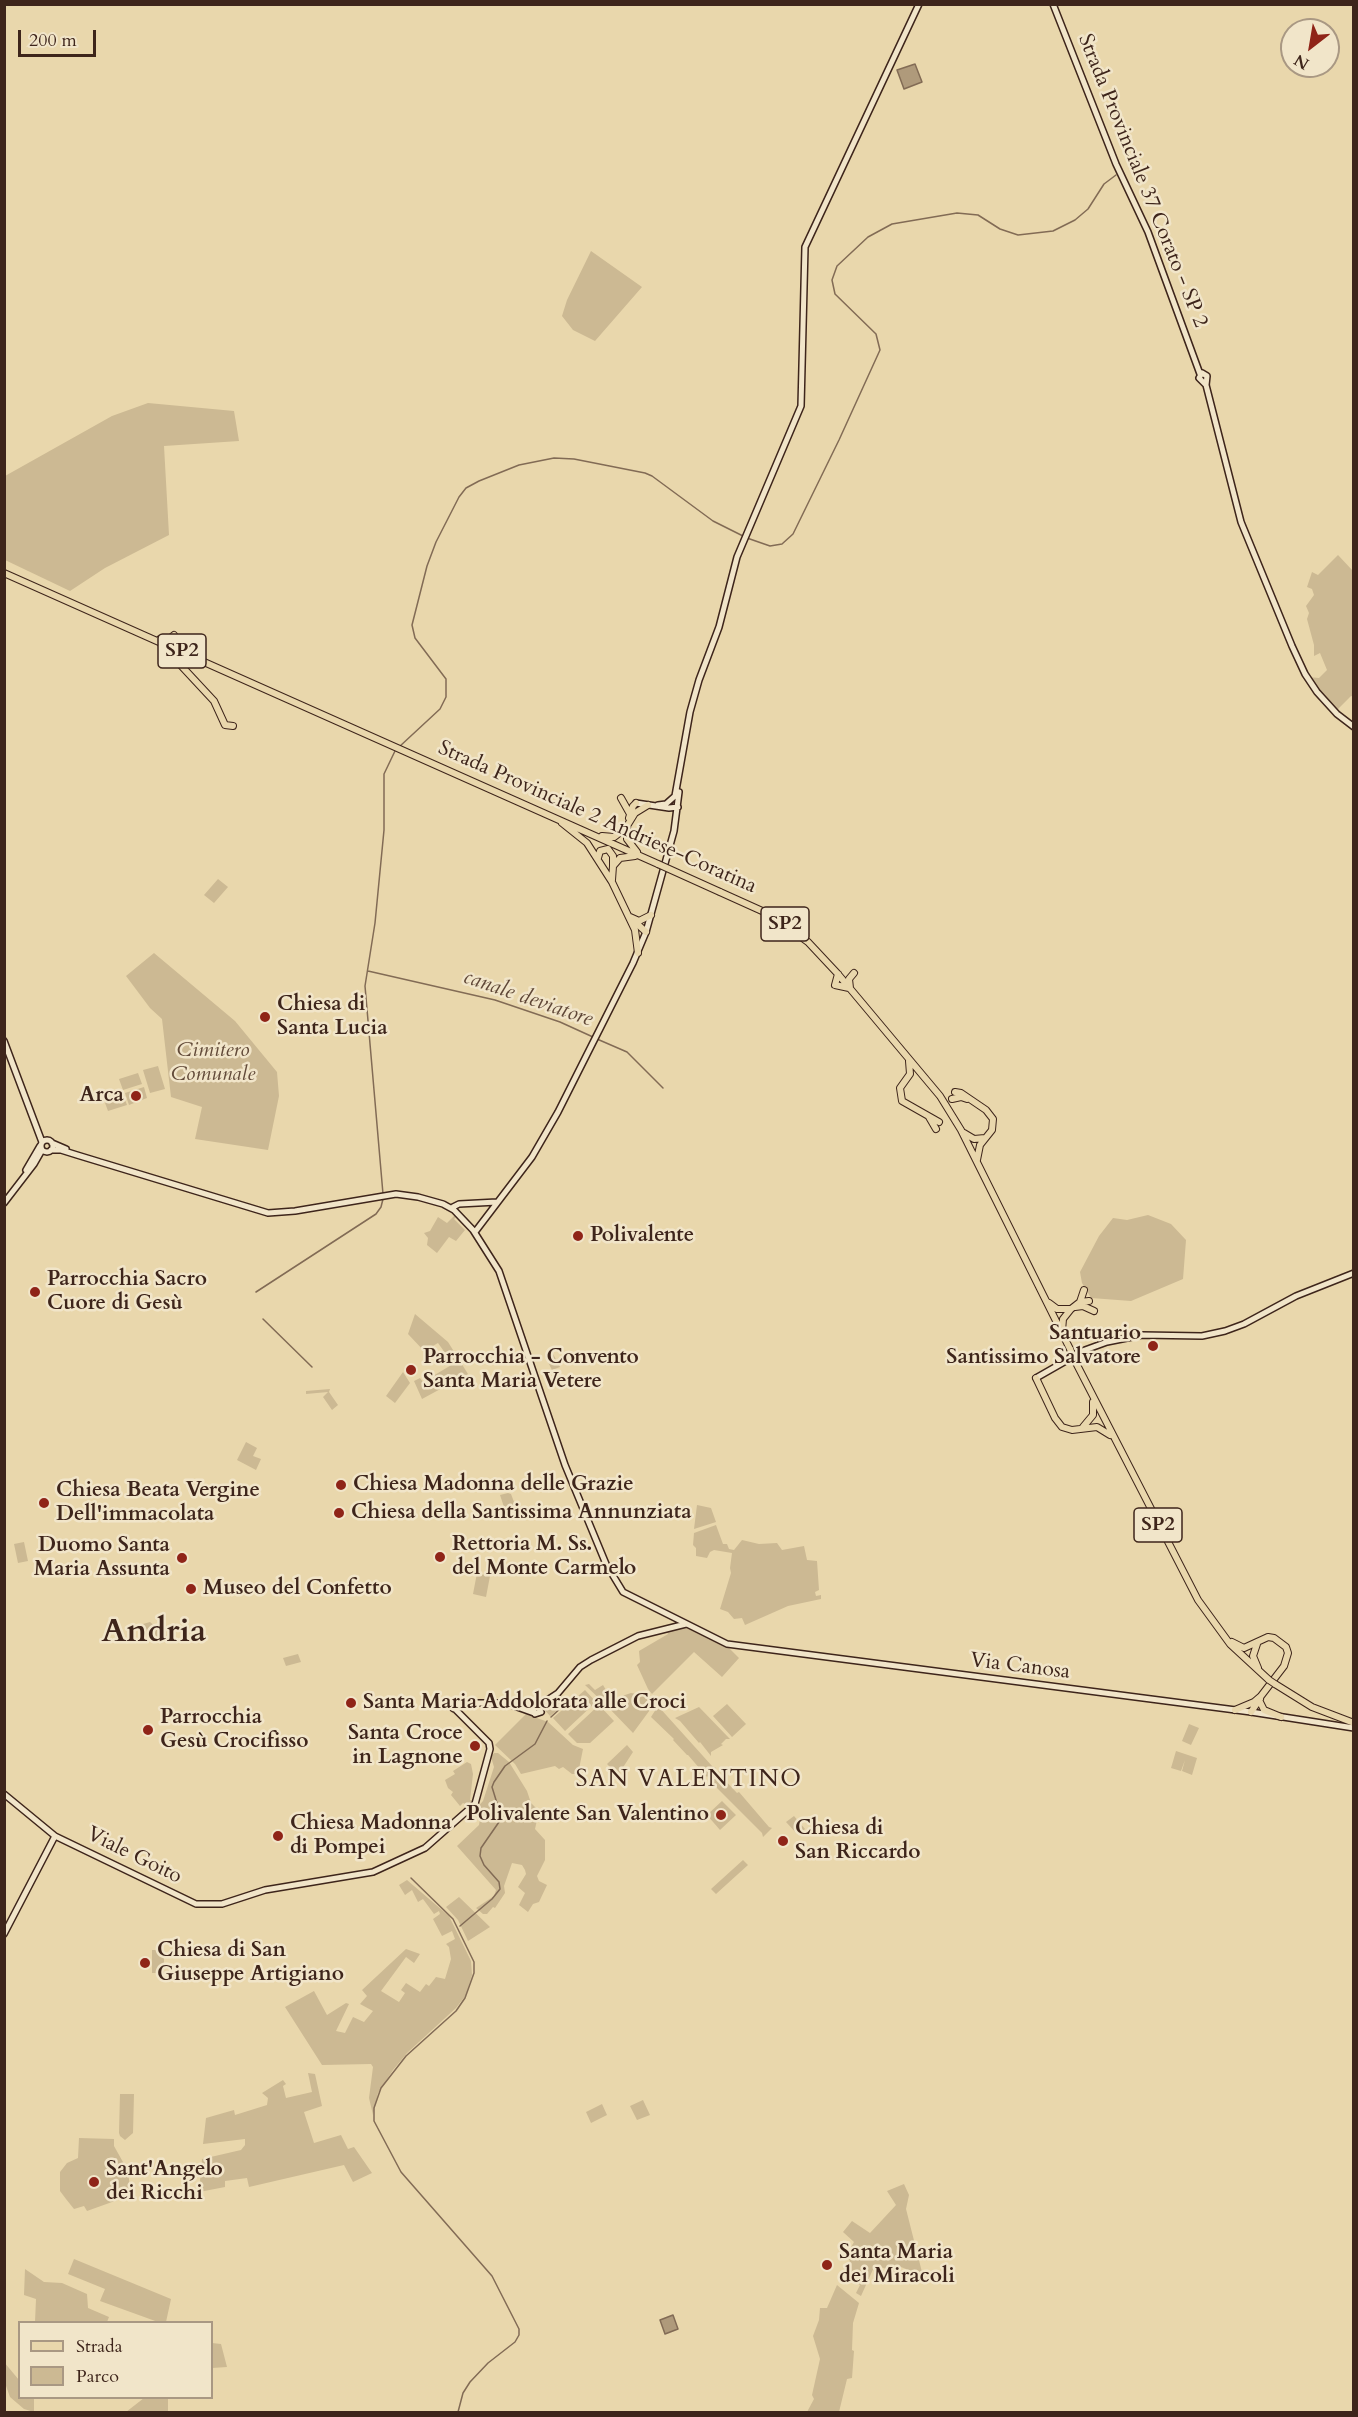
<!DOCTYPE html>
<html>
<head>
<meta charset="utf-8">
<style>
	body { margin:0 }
	#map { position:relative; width:1358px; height:2417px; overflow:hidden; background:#e9d7ac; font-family:Cardo,serif }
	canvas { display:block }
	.frame { position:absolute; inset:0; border:6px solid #3e251b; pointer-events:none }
	.legend { position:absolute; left:18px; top:2321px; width:195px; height:78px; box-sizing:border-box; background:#f1e5c9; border:2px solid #a99883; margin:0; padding:8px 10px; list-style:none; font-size:18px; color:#3e251b }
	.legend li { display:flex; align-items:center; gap:12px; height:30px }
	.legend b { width:30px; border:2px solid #a99883 }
	.north { position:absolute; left:1280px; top:18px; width:60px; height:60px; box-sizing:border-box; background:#f1e5c9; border:2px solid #a99883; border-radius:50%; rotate:211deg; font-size:16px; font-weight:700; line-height:24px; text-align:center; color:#3e251b }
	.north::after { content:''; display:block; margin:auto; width:21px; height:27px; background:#8f2418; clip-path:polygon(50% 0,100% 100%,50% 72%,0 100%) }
	.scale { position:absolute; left:18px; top:30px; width:78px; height:27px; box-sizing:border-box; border:3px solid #3e251b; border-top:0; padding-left:8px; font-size:18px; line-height:21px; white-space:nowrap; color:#3e251b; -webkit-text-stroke:4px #f1e5c9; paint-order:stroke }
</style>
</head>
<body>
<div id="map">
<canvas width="1358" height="2417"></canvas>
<div class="frame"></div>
<ul class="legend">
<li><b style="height:8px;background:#e9d7ac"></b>Strada</li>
<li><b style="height:16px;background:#ccb993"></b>Parco</li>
</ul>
<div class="north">N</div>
<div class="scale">200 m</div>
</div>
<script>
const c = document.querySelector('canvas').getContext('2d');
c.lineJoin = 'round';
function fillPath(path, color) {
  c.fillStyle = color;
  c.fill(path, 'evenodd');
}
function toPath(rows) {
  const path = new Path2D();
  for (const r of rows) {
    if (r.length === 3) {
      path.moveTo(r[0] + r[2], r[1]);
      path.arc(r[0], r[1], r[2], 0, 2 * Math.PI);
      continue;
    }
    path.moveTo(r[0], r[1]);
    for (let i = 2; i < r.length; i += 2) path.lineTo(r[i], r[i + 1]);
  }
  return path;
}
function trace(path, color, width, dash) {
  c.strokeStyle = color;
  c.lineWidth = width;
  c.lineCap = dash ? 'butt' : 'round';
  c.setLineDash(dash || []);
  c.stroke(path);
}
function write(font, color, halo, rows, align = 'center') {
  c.font = font + ' Cardo,serif';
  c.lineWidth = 5;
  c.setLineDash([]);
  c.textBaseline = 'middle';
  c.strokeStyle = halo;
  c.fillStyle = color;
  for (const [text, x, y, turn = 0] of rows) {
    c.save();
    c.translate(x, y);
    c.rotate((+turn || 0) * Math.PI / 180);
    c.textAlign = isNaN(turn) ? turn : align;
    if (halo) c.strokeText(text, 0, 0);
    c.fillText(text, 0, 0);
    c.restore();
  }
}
const green = toPath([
	[591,251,642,287,595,341,573,330,562,316,567,300],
	[148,403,234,411,239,441,164,446,169,535,105,568,70,591,5,560,5,476,112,416],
	[1338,555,1353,571,1354,697,1351,696,1337,710,1308,677,1319,678,1327,670,1320,653,1314,656,1314,645,1307,619,1309,613,1306,606,1314,595,1312,589,1307,587,1312,572,1318,575],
	[218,879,228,887,214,903,204,895],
	[154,953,235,1021,277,1072,279,1096,268,1150,195,1139,202,1107,171,1097,162,1019,150,1008,126,976],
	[158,1066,165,1089,150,1093,143,1070],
	[138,1073,142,1084,123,1090,119,1079],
	[144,1087,147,1098,129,1105,125,1093],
	[123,1094,127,1105,108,1111,104,1100],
	[455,1215,457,1216,454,1219,465,1230,456,1241,449,1237,437,1253,427,1245,428,1238,424,1233,430,1231,438,1217,447,1223],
	[1148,1215,1171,1224,1186,1240,1183,1279,1131,1301,1091,1298,1082,1283,1080,1272,1099,1236,1113,1218,1127,1220],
	[415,1314,448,1342,468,1374,422,1399,414,1381,420,1378,423,1382,453,1364,438,1343,424,1351,408,1334],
	[552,1352,560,1367,552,1370,545,1356],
	[403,1372,410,1383,395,1403,386,1396],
	[330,1389,329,1392,338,1405,332,1410,323,1397,328,1392,306,1394,306,1391],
	[246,1442,257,1448,253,1456,261,1459,256,1470,237,1460],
	[508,1493,511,1494,517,1510,506,1513,500,1495],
	[697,1505,711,1508,716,1522,694,1529],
	[716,1525,723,1544,727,1544,729,1549,734,1550,742,1540,759,1544,777,1543,782,1550,804,1546,807,1560,817,1561,819,1590,815,1592,816,1596,821,1595,821,1599,788,1606,745,1625,742,1618,734,1619,728,1612,720,1609,731,1573,730,1568,732,1553,714,1550,710,1552,707,1558,696,1556,696,1548,693,1545,694,1533],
	[24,1542,28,1561,18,1563,14,1544],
	[477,1573,490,1576,486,1597,473,1594],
	[150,1622,163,1633,164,1638,160,1642,153,1642,143,1632,143,1624],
	[686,1626,728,1647,739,1658,722,1677,694,1652,652,1694,648,1689,637,1665,640,1662,639,1651,668,1634,667,1632],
	[298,1654,301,1662,286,1666,283,1658],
	[589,1684,595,1690,603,1685,606,1690,611,1692,614,1689,617,1692,604,1703,585,1685],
	[585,1690,596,1702,565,1731,553,1718],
	[562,1692,561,1696,567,1702,550,1716,543,1708,545,1705],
	[631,1693,643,1695,655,1703,633,1733,607,1706,619,1697],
	[727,1704,746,1724,732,1737,713,1716],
	[599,1705,614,1721,590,1743,577,1743,568,1734],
	[658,1706,712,1766,716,1768,707,1777,688,1755,687,1755,673,1740,674,1739,651,1717],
	[699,1707,730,1739,726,1739,721,1744,723,1745,711,1752,711,1756,700,1742,699,1743,680,1721,675,1718],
	[526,1714,548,1722,573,1745,583,1749,578,1774,572,1774,563,1767,559,1769,555,1766,521,1774,515,1764,495,1745],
	[1189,1724,1199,1728,1191,1745,1182,1741],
	[627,1745,633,1752,618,1775,607,1764],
	[1176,1751,1197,1758,1192,1775,1182,1771,1185,1760,1181,1771,1171,1768],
	[494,1753,498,1753,509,1762,527,1791,531,1803,539,1811,535,1829,545,1840,545,1860,537,1876,539,1881,547,1885,539,1902,533,1904,528,1912,519,1905,525,1893,518,1887,526,1874,525,1870,522,1865,512,1863,504,1886,505,1893,495,1908,493,1907,487,1914,483,1914,476,1908,494,1896,496,1890,457,1846,479,1825,480,1819,474,1811,483,1801,494,1767,491,1757],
	[467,1762,471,1764,473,1774,470,1800,474,1801,469,1806,463,1803,460,1806,451,1795,453,1792,448,1788,445,1780,455,1774,453,1771],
	[719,1771,720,1775,737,1793,739,1792,769,1827,772,1828,763,1837,762,1833,709,1780],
	[722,1801,736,1815,720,1830,707,1815],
	[794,1816,805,1829,798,1835,786,1822],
	[743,1860,748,1865,716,1894,711,1889],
	[407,1880,449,1916,471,1961,472,1975,466,1995,456,2008,407,2053,393,2070,378,2093,373,2115,369,2098,373,2067,371,2064,322,2065,285,2007,314,1991,327,2015,346,2003,349,2004,336,2031,345,2033,353,2017,364,2022,373,2011,360,2004,367,1996,362,1990,406,1949,420,1954,414,1963,406,1957,381,1991,399,2002,405,1993,401,1990,406,1983,420,1992,426,1984,429,1986,436,1977,445,1979,451,1959,449,1947,446,1944,455,1939,452,1931,442,1936,433,1919,440,1914,439,1911,434,1914,423,1899,418,1902,412,1890,405,1895,399,1885],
	[459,1897,490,1927,468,1941,458,1920,446,1907],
	[152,1950,164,1950,164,1973,152,1973],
	[308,2073,315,2074,322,2106,304,2112,314,2143,341,2135,348,2149,354,2147,372,2173,353,2182,344,2165,249,2187,247,2178,225,2181,225,2187,199,2192,202,2159,241,2150,245,2145,245,2139,203,2144,206,2118,234,2110,235,2115,267,2105,268,2098,262,2093,283,2080,286,2084,283,2086,286,2098,312,2092],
	[120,2094,134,2094,133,2133,125,2140,120,2136,119,2133],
	[643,2100,650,2115,637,2120,630,2106],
	[602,2104,607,2115,591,2123,586,2112],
	[79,2138,114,2139,114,2146,128,2171,130,2188,126,2192,126,2197,87,2211,84,2206,74,2209,66,2199,60,2191,60,2172,67,2163,78,2158],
	[904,2184,909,2195,906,2209,923,2276,901,2267,892,2284,888,2282,892,2271,875,2265,861,2296,856,2293,860,2285,842,2274,850,2261,846,2256,854,2242,843,2232,852,2221,870,2233,896,2205,887,2191],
	[74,2259,171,2299,166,2322,158,2322,100,2301,105,2289,68,2274],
	[25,2269,44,2282,62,2283,87,2294,88,2308,109,2317,107,2322,35,2322,36,2299,24,2295],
	[837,2285,859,2303,853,2323,852,2350,854,2351,852,2378,847,2379,839,2412,807,2412,814,2399,812,2395,820,2359,813,2336,819,2320,820,2308,827,2308],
	[212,2343,221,2344,227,2367,212,2368],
	[4,2362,19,2380,20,2398,34,2398,34,2412,24,2409,10,2397,5,2383],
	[144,2398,168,2398,168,2412,126,2412]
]);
const water = toPath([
	[915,64,922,82,904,89,897,70,915,64],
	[673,2315,678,2329,665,2334,660,2320,673,2315]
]);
const stream = toPath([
	[747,538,770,546,782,544,793,534,839,440,880,350,876,334,835,294,832,280,837,266,868,237,892,224,957,213,978,215,1000,229,1018,235,1053,231,1075,220,1088,209,1104,184,1116,175],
	[399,747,440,709,446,697,446,679,415,638,412,625,427,566,436,542,459,497,466,488,479,481,519,465,554,458,574,459,645,473,652,476,713,521,743,536],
	[368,971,495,1000,560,1022,593,1037],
	[597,1039,627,1052,663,1088],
	[383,1194,365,986,375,923,384,830,384,774,395,751],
	[256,1292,376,1214,381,1207,383,1199],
	[263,1319,312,1367],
	[551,1717,575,1695],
	[411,1878,453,1919,474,1962,474,1973,465,1998,456,2011,406,2056,381,2088,374,2108,374,2121,401,2172,492,2276,519,2329,519,2335,515,2342,488,2363,470,2382,463,2393,458,2412],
	[460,1926,492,1899,500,1889,499,1882,484,1865,480,1856,481,1848,499,1822,500,1813,492,1787,494,1782,505,1766,535,1744,547,1721]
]);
const secondary = toPath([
	[1053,4,1116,164,1148,232,1200,374],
	[1206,385,1199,378,1202,373,1207,376,1206,385,1241,522,1292,646,1305,674,1317,692,1337,714,1354,727],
	[636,803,669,808,678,807],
	[658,805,666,804,675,796,690,712,699,680,719,627,737,557,801,406,805,247,919,4],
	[4,1041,42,1142],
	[47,1146,6],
	[52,1143,66,1149],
	[51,1150,61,1150,77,1155,268,1213,295,1211,396,1194,418,1197,443,1204,454,1210,473,1230,499,1271,565,1465,606,1564,623,1592,727,1644,1251,1712,1354,1728],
	[26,1170,40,1146],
	[4,1203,34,1164,42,1150],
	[453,1207,459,1204,497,1202],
	[475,1232,532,1157,558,1112,633,963,646,932,674,831,679,792],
	[1036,1378,1085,1350,1107,1342,1142,1335,1202,1336,1225,1331,1244,1324,1296,1296,1354,1273],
	[455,1706,3],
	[458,1705,464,1703,506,1703,534,1713],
	[538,1707,541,1712,535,1714,533,1711,535,1708,558,1693,580,1667,591,1660,638,1636,686,1624],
	[4,1794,55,1836,196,1904,222,1904,265,1890,373,1872,425,1848,475,1804,490,1749,489,1743,455,1709],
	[4,1934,55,1836]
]);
const primary = toPath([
	[4,573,658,864],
	[160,639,168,640,174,635,175,644,180,650],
	[161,644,214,701,225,725,233,726],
	[621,798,630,814],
	[629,818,633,806,636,803],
	[562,823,587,843,612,882,635,930,638,953],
	[602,836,614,837,627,827],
	[637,852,627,839,627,826,635,813,648,805],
	[598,858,600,851,608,849,613,856,613,865],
	[612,880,613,866,620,858,635,856],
	[720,892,771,915,808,942,837,973,940,1096,961,1130,1070,1349],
	[630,917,639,921,651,915],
	[633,920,646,932],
	[838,974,835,985,849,988],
	[850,988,849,979,854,973],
	[909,1061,910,1074,900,1088,902,1101,939,1122],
	[955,1092,961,1093,986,1110,993,1119,992,1130,980,1145,977,1160],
	[952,1099,961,1097,967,1099],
	[929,1117,936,1129],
	[964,1133,974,1139,985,1138],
	[1080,1302,1089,1301],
	[1049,1303,1057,1309,1071,1309,1080,1302,1084,1290],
	[1075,1307,1083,1306,1094,1311],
	[1062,1331,1063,1319,1071,1309],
	[1075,1361,1198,1600,1230,1644,1269,1680],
	[1036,1378,1055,1418,1062,1427,1072,1430,1097,1427,1110,1435],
	[1083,1427,1093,1415,1093,1402],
	[1232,1642,1244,1648,1268,1637,1274,1638,1286,1647,1288,1653,1284,1666,1261,1696,1254,1702,1235,1710],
	[1257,1644,1253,1656,1258,1668],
	[1275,1684,1312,1707,1354,1723],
	[1259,1700,1264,1710,1281,1717],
	[1251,1712,1260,1699]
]);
const primaryBridge = toPath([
	[658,864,720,892],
	[1070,1349,1075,1361],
	[1269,1680,1275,1684]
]);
const markers = [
	[265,1017,6,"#8f2418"],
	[136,1096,6,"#8f2418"],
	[578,1236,6,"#8f2418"],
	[35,1292,6,"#8f2418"],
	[1153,1346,6,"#8f2418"],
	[411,1370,6,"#8f2418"],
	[341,1485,6,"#8f2418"],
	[44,1503,6,"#8f2418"],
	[339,1513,6,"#8f2418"],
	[440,1557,6,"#8f2418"],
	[182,1558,6,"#8f2418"],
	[191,1589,6,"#8f2418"],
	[351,1703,6,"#8f2418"],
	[148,1730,6,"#8f2418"],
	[475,1746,6,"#8f2418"],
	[721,1815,6,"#8f2418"],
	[278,1836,6,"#8f2418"],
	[783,1841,6,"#8f2418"],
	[145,1963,6,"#8f2418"],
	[94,2182,6,"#8f2418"],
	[827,2265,6,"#8f2418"]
];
const shields = [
	[182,651,48],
	[785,924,48],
	[1158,1525,48]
];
const shieldNames = [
	["SP2",182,651],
	["SP2",785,924],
	["SP2",1158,1525]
];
const streetNames = [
	["Strada Provinciale 37 Corato - SP 2",1142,181,68],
	["Strada Provinciale 2 Andriese-Coratina",597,818,24],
	["Via Canosa",1020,1667,7],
	["Viale Goito",134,1856,26]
];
const poiNames = [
	["Chiesa di",277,1005],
	["Santa Lucia",277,1029],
	["Arca",124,1096,"right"],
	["Polivalente",590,1236],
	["Parrocchia Sacro",47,1280],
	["Cuore di Gesù",47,1304],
	["Santuario",1141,1334,"right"],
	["Santissimo Salvatore",1141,1358,"right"],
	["Parrocchia - Convento",423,1358],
	["Santa Maria Vetere",423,1382],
	["Chiesa Madonna delle Grazie",353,1485],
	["Chiesa Beata Vergine",56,1491],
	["Dell'immacolata",56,1515],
	["Chiesa della Santissima Annunziata",351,1513],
	["Rettoria M. Ss.",452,1545],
	["del Monte Carmelo",452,1569],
	["Duomo Santa",170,1546,"right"],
	["Maria Assunta",170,1570,"right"],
	["Museo del Confetto",203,1589],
	["Santa Maria Addolorata alle Croci",363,1703],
	["Parrocchia",160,1718],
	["Gesù Crocifisso",160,1742],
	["Santa Croce",463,1734,"right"],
	["in Lagnone",463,1758,"right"],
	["Polivalente San Valentino",709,1815,"right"],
	["Chiesa Madonna",290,1824],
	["di Pompei",290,1848],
	["Chiesa di",795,1829],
	["San Riccardo",795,1853],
	["Chiesa di San",157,1951],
	["Giuseppe Artigiano",157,1975],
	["Sant'Angelo",106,2170],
	["dei Ricchi",106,2194],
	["Santa Maria",839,2253],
	["dei Miracoli",839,2277]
];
const parkNames = [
	["Cimitero",213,1051],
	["Comunale",213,1075]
];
const waterNames = [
	["canale deviatore",528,999,19]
];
const quarterNames = [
	["SAN VALENTINO",689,1780]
];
const townNames = [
	["Andria",154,1633]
];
fillPath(green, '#ccb993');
fillPath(water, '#af9a7b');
trace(water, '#826b55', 1.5);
trace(stream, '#826b55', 1.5);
trace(secondary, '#3e251b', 8);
trace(primary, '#3e251b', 8);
trace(secondary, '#f1e5c9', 5);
trace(primary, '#e9d7ac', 6);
trace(primaryBridge, '#3e251b', 8, []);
trace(primaryBridge, '#e9d7ac', 6);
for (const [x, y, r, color] of markers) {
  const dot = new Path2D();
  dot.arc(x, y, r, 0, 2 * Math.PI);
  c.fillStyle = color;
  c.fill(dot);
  trace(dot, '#f1e5c9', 2);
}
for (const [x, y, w] of shields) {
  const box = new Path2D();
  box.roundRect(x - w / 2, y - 17, w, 34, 4.5);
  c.fillStyle = '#f1e5c9';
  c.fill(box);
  trace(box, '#3e251b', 1.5);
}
write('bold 20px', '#3e251b', null, shieldNames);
write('21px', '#3e251b', '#f1e5c9', streetNames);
write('bold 21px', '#3e251b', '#f1e5c9', poiNames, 'left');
write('italic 21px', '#624a39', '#f1e5c9', parkNames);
write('italic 22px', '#604838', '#f1e5c9', waterNames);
c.letterSpacing = '1.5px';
write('24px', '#3e251b', '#f1e5c9', quarterNames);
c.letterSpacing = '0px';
write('bold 33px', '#3e251b', '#f1e5c9', townNames);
</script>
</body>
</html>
